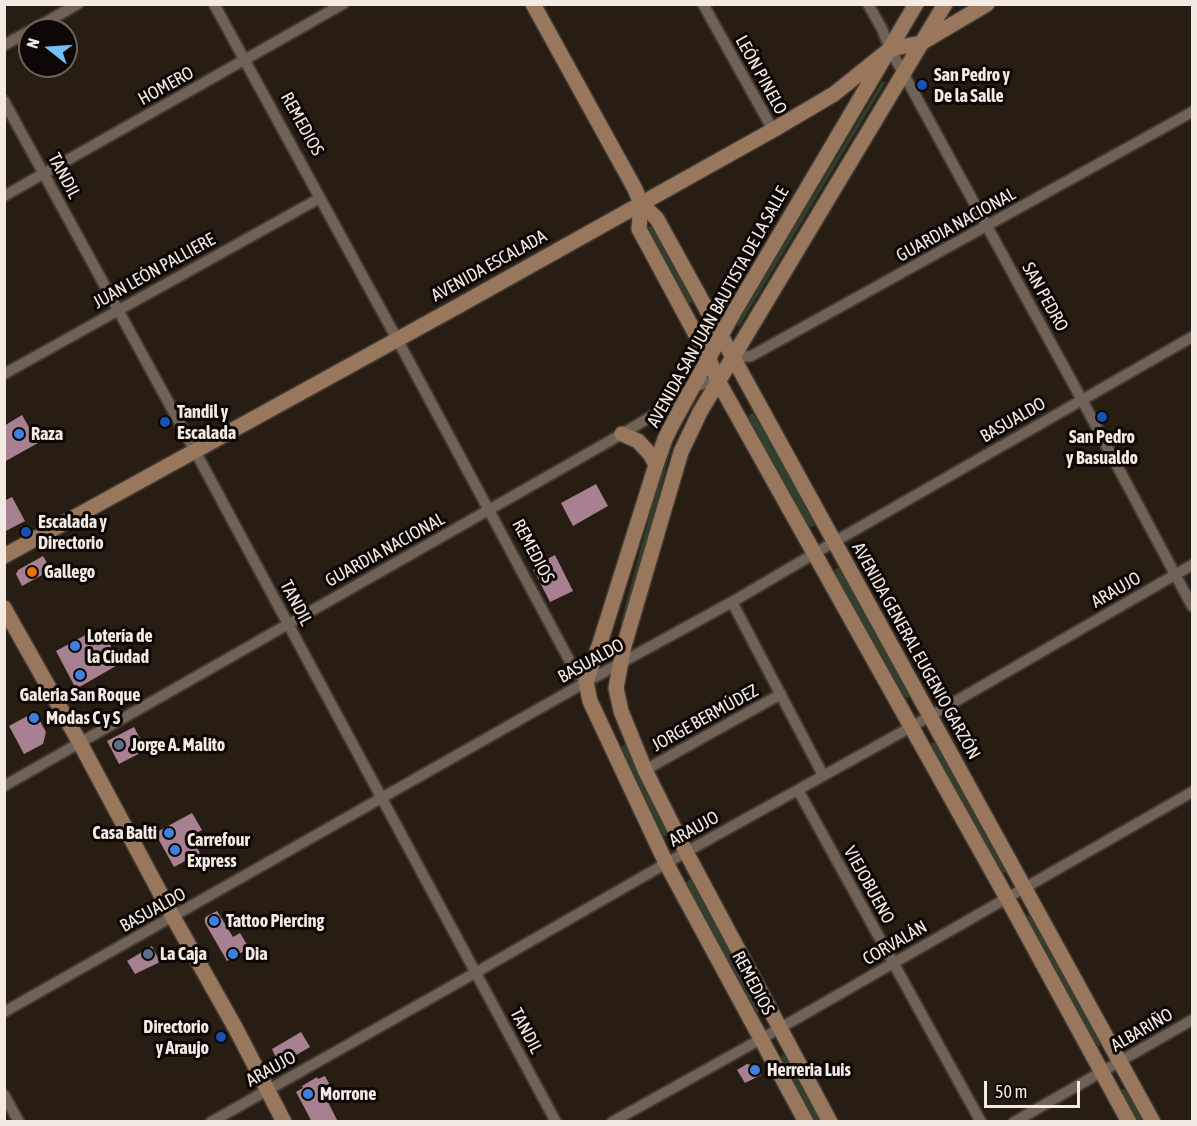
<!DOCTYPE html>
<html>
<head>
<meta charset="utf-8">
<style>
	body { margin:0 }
	#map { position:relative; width:1197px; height:1126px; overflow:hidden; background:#281d12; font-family:"Asap Condensed",sans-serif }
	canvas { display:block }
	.frame { position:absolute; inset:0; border:6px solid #f2eae3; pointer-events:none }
	.north { position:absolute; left:18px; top:18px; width:60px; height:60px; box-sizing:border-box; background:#0d0805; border:2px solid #69625e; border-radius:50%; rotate:287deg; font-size:16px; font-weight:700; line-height:24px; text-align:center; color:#f2eae3 }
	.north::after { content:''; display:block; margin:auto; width:21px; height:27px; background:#73c1f6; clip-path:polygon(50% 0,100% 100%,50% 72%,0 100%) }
	.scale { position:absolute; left:984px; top:1081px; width:96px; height:27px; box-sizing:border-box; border:3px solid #f2eae3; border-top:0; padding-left:8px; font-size:18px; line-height:21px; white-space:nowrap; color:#f2eae3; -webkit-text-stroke:4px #0d0805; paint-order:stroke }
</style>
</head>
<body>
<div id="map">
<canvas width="1197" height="1126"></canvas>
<div class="frame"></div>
<div class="north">N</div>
<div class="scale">50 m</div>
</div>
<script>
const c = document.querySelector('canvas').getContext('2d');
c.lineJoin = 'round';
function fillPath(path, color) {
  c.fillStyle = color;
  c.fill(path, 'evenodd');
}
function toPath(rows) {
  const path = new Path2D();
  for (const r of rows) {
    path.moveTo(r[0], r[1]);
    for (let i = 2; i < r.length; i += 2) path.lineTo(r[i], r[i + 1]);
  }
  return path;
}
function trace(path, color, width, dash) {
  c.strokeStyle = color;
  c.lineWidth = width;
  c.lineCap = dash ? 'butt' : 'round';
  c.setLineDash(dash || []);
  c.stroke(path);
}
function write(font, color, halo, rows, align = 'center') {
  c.font = font + ' "Asap Condensed",sans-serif';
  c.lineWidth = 6;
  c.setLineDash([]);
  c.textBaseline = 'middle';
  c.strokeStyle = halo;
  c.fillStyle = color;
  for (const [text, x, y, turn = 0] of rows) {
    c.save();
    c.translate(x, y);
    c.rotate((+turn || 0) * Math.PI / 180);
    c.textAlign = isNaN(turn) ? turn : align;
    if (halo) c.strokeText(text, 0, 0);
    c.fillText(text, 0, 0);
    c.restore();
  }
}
const green = toPath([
	[882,81,885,83,739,327,737,323],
	[650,226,653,226,693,296,693,300,691,303,687,304,646,229],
	[692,404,673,441,625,623,623,624,621,622,669,442],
	[755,412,817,524,813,527,808,526,748,418,750,414],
	[840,567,911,695,908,698,902,697,834,574,835,569],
	[934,742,938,742,1007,870,1006,872,1002,873,998,872,930,748,931,744],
	[624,745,629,746,670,831,668,834,664,837,659,834,620,749],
	[692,879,762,1006,761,1010,758,1013,754,1012,685,886,688,880],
	[1029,915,1033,916,1102,1043,1101,1045,1097,1047,1093,1046,1026,918],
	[783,1054,786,1054,825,1121,812,1121,779,1060],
	[1125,1088,1129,1088,1148,1121,1135,1121,1120,1094,1122,1090]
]);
const building = toPath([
	[22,415,38,443,4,462,4,426],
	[596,484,608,506,573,526,561,503],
	[12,497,25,521,4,532,4,501],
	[555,555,573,591,550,602,532,567],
	[43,556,51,570,22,586,16,574,18,570],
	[89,633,94,641,104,635,121,663,76,689,56,651],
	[35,712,46,732,43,744,24,754,9,726],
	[134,727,146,750,119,764,107,741],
	[192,813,202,830,191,836,200,853,174,867,155,833],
	[217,911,233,937,240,933,249,948,227,961,205,923,205,918,207,916],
	[152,946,160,962,135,974,127,961],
	[301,1032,310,1047,286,1061,276,1058,272,1049],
	[747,1064,757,1067,761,1075,745,1083,737,1070],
	[325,1076,332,1089,324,1094,338,1122,312,1122,296,1092,303,1088,302,1086,317,1077,318,1079]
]);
const street = toPath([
	[214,4,397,339,574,669,586,682],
	[703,4,773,130],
	[868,4,882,29,890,49,1082,400,1192,606],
	[32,30,78,4],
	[4,45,30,31],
	[4,101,195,451,556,1122],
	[4,196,343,4],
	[732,358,751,356,1192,112],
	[4,374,320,198],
	[732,602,823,775],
	[645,770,781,694],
	[4,786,622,434,657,413,694,386,718,381],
	[798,790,981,1122],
	[4,1012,586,682,732,602,834,542,1192,337],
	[4,1095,19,1122],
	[211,1122,475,973,686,852,911,727,1192,565],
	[612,1122,761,1039,1192,792],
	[1014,1122,1192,1020]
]);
const secondary = toPath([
	[533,4,635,189,641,203,657,219,1153,1122],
	[641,203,639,229,709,359,718,381,1007,898,1129,1122],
	[622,434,638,441,650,454,656,465],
	[4,556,460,305,773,130,834,94,890,49,921,43,987,4],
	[4,608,80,743,173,917,236,1029,284,1122],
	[806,1122,666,863,590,701,586,682,600,643,656,465,665,439,673,423,734,312,916,4],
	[830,1122,686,852,645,770,621,711,616,688,624,646,681,452,700,412,945,4]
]);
const markers = [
	[922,85,6,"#1a4fb4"],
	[1102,417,6,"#1a4fb4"],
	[165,422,6,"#1a4fb4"],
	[19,434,6,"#3f7fe0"],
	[26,532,6,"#1a4fb4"],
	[32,572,6,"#e8710a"],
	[75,646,6,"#3f7fe0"],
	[80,675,6,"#3f7fe0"],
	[34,718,6,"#3f7fe0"],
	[119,745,6,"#5c6f8a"],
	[169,833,6,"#3f7fe0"],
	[175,850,6,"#3f7fe0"],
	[214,921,6,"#3f7fe0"],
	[148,954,6,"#5c6f8a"],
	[233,954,6,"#3f7fe0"],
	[221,1037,6,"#1a4fb4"],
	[755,1070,6,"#3f7fe0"],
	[308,1094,6,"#3f7fe0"]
];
const streetNames = [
	["LEÓN PINELO",761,75,61],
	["HOMERO",166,86,-29],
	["REMEDIOS",302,124,61],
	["TANDIL",64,176,62],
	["GUARDIA NACIONAL",956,225,-29],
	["AVENIDA ESCALADA",489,266,-29],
	["JUAN LEÓN PALLIERE",154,271,-29],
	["SAN PEDRO",1045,297,61],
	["AVENIDA SAN JUAN BAUTISTA DE LA SALLE",718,307,-61],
	["BASUALDO",1013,420,-30],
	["GUARDIA NACIONAL",385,550,-29],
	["REMEDIOS",533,551,62],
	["ARAUJO",1116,590,-30],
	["TANDIL",296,603,62],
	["AVENIDA GENERAL EUGENIO GARZÓN",916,651,61],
	["BASUALDO",591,661,-29],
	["JORGE BERMÚDEZ",705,718,-29],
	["ARAUJO",694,829,-29],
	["VIEJOBUENO",869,885,61],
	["BASUALDO",153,910,-29],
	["CORVALÁN",895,943,-30],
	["REMEDIOS",753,983,62],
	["ALBARIÑO",1142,1030,-30],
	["TANDIL",526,1031,62],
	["ARAUJO",271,1069,-29]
];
const poiNames = [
	["San Pedro y",934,75],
	["De la Salle",934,96],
	["Tandil y",177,412],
	["Escalada",177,433],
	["Raza",31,434],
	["San Pedro",1102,437,"center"],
	["y Basualdo",1102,458,"center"],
	["Escalada y",38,522],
	["Directorio",38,543],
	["Gallego",44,572],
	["Lotería de",87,636],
	["la Ciudad",87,657],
	["Galeria San Roque",80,695,"center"],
	["Modas C y S",46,718],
	["Jorge A. Malito",131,745],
	["Casa Balti",157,833,"right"],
	["Carrefour",187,840],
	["Express",187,861],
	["Tattoo Piercing",226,921],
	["La Caja",160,954],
	["Dia",245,954],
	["Directorio",209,1027,"right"],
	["y Araujo",209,1048,"right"],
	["Herreria Luis",767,1070],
	["Morrone",320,1094]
];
fillPath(green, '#2f412a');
fillPath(building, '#a78192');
trace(street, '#423933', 14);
trace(secondary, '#423933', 18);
trace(street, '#706256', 10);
trace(secondary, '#98775d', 15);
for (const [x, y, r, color] of markers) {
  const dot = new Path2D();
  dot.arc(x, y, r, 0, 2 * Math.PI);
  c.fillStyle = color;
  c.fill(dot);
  trace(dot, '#0d0805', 2);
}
write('18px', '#f2eae3', '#0d0805', streetNames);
write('bold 18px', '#f2eae3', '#0d0805', poiNames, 'left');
</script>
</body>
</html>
